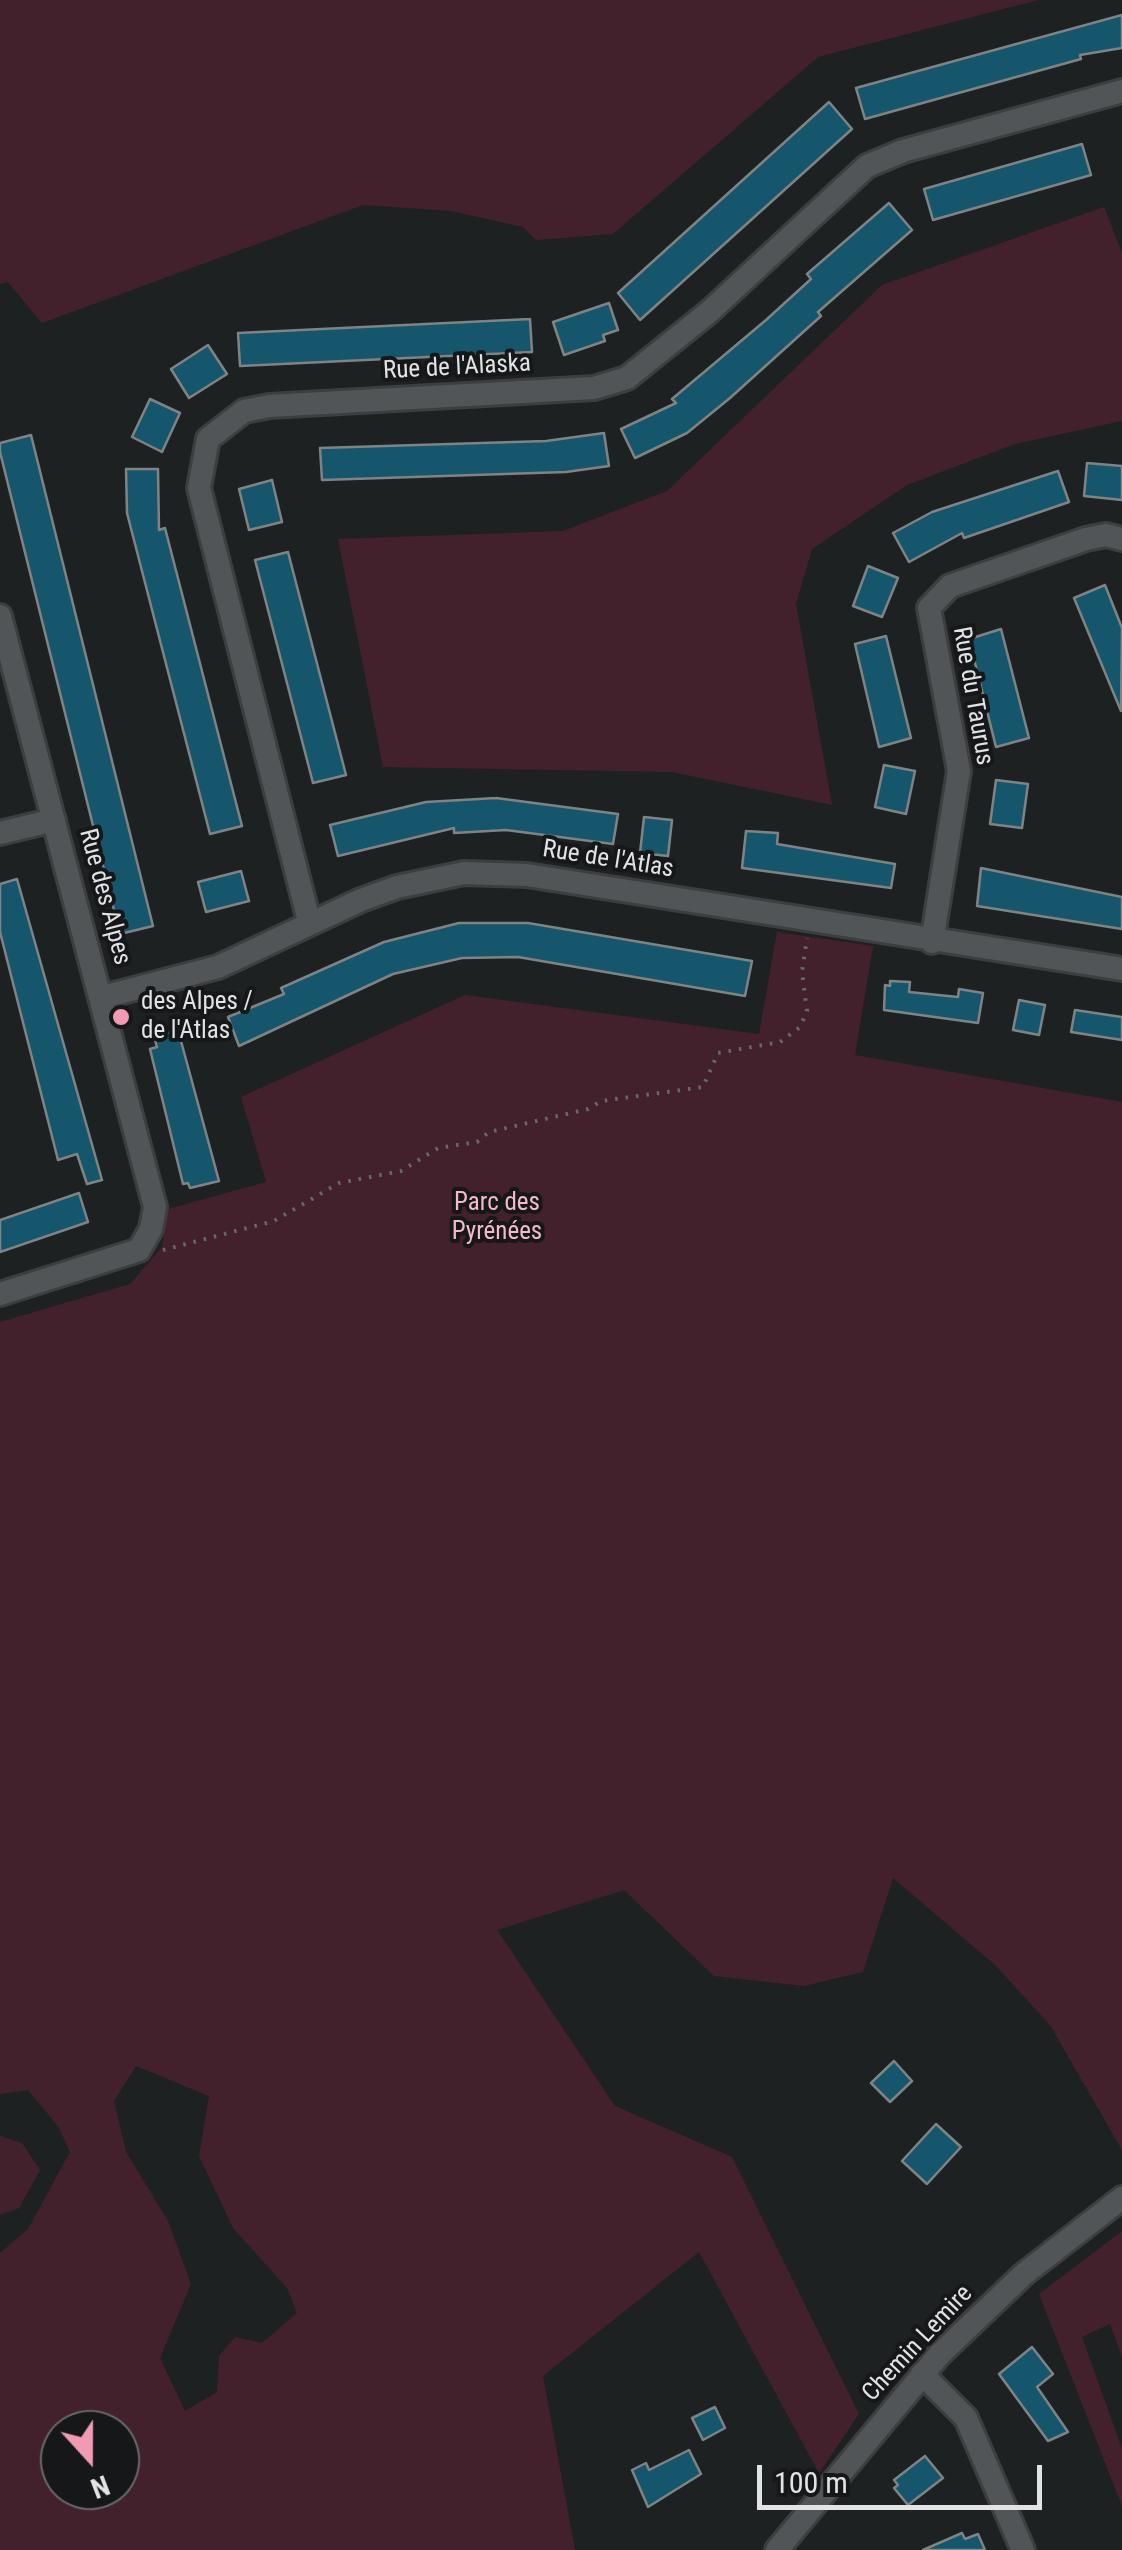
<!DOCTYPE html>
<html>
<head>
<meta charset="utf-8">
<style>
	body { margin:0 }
	#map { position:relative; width:1122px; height:2550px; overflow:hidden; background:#1e2122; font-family:"Roboto Condensed",sans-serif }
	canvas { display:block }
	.north { position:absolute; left:40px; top:2410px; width:100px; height:100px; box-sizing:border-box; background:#151719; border:2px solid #67696a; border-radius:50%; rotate:159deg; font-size:28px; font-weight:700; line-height:40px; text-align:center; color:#e1e3e4 }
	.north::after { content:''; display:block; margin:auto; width:35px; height:45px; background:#f19ab4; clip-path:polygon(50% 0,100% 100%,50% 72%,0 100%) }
	.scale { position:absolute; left:757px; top:2465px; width:285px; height:45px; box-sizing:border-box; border:5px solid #e1e3e4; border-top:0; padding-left:12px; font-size:30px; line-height:35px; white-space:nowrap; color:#e1e3e4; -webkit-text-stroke:8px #151719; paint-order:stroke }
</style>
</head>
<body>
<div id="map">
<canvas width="1122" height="2550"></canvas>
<div class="north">N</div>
<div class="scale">100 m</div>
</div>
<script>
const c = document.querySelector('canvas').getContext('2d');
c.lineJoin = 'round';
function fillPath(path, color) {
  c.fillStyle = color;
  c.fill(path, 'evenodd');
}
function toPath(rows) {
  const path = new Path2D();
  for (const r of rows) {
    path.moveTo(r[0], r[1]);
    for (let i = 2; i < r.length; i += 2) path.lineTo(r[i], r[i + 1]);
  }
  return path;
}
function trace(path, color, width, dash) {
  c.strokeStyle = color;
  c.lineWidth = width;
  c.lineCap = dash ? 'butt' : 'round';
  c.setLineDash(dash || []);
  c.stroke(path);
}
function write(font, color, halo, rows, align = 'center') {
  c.font = font + ' "Roboto Condensed",sans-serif';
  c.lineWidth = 8;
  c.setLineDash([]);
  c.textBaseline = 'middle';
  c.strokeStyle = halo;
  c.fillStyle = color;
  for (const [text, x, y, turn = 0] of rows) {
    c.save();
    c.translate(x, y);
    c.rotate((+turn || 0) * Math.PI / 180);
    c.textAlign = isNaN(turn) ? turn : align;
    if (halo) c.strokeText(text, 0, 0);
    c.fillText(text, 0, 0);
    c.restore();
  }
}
const green = toPath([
	[0,0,1038,0,818,57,613,234,536,240,523,227,451,211,363,205,42,323,8,282,0,284],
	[1104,207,1122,253,1122,421,1015,444,907,485,812,549,796,604,832,805,672,772,383,767,338,539,563,531,667,491,882,285],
	[777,932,873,946,855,1055,1122,1102,1122,2150,1050,2025,995,1965,893,1878,863,1972,804,1986,714,1976,624,1890,497,1930,615,2106,732,2157,859,2414,819,2473,699,2252,543,2376,575,2550,0,2550,0,2253,28,2229,70,2152,58,2126,28,2090,0,2094,0,1322,130,1284,162,1247,168,1209,266,1182,241,1097,465,995,759,1034],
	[136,2066,209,2096,199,2156,233,2228,287,2288,297,2313,262,2343,235,2337,219,2356,217,2392,185,2411,160,2358,191,2284,168,2221,126,2152,114,2101],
	[60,2430,120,2430,120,2490,60,2490],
	[0,2136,22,2143,40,2170,19,2208,0,2215],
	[1122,2231,1122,2357,1110,2324,1082,2337,1122,2449,1122,2506,1039,2294]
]);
const building = toPath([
	[1122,15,1122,48,1080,55,1081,59,865,119,856,88,1122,15],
	[829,102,852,129,640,320,618,293,829,102],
	[1082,144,1091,175,933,220,924,189,1082,144],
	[889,203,912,230,818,312,821,316,730,398,687,433,635,458,621,429,676,403,672,399,766,320,811,279,807,274,889,203],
	[609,303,618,330,603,335,605,341,564,355,553,322,609,303],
	[530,319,532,352,240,366,238,333,530,319],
	[208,345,227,374,189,398,171,369,208,345],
	[150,399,180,413,162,452,132,437,150,399],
	[604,433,609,466,566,472,322,480,320,448,546,441,604,433],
	[31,435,153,926,120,934,0,452,0,443,31,435],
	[1087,463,1122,466,1122,500,1084,496,1087,463],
	[126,469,158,469,159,530,165,528,242,826,210,834,127,513,126,469],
	[1058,471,1069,502,964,538,962,533,909,562,893,533,932,512,1058,471],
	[272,480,282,522,249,530,239,489,272,480],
	[288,552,346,775,313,783,255,560,288,552],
	[868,566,898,578,882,617,853,606,868,566],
	[1105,585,1122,628,1121,711,1074,598,1105,585],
	[1001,629,1029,738,996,747,969,639,1001,629],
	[886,636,911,738,879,747,855,644,886,636],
	[884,765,915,771,906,814,875,807,884,765],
	[996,780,1028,784,1022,828,990,824,996,780],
	[496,798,618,814,613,844,506,830,454,833,454,828,338,856,330,825,426,802,496,798],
	[644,817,672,820,668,856,640,853,644,817],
	[746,831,778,833,777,844,895,864,891,888,742,868,746,831],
	[981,868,1122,897,1122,929,977,906,981,868],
	[241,871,249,901,206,912,198,882,241,871],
	[17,879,102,1180,87,1184,77,1154,58,1160,0,932,0,884,17,879],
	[459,923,528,923,752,961,745,996,518,957,462,958,393,974,239,1046,228,1017,284,994,281,988,384,942,459,923],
	[890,981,910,982,909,992,958,997,959,989,983,993,978,1023,884,1010,885,985,890,986,890,981],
	[1019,1000,1045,1005,1039,1035,1013,1030,1019,1000],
	[1075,1010,1122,1017,1122,1040,1071,1032,1075,1010],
	[178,1030,219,1181,190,1188,188,1183,183,1184,150,1049,157,1047,154,1037,178,1030],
	[79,1193,88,1222,0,1252,0,1220,79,1193],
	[894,2061,912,2081,890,2102,871,2083,894,2061],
	[936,2124,961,2147,927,2184,902,2161,936,2124],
	[1032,2347,1053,2374,1037,2387,1068,2432,1048,2441,999,2374,1032,2347],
	[715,2407,725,2428,703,2440,692,2418,715,2407],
	[689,2450,701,2474,648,2507,632,2470,646,2463,649,2470,689,2450],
	[925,2456,943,2478,908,2505,894,2488,898,2485,894,2480,925,2456],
	[962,2533,965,2539,978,2534,985,2550,923,2550,962,2533]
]);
const path = toPath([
	[163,1250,274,1221,339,1183,401,1171,438,1148,477,1142,489,1132,588,1109,601,1101,703,1087,718,1053,780,1042,800,1027,807,1011,802,972,807,938]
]);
const minor = toPath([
	[0,616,155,1207,151,1229,139,1250,0,1294],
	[0,833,54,820],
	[309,921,199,488,208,439,244,411,269,406,594,388,627,378,709,312,867,166,903,151,1122,91],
	[932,942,959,771,929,608,950,586,1086,539,1106,535,1122,539],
	[103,997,218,967,361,900,397,887,464,873,527,875,1122,969],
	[922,2374,966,2418,1023,2550],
	[777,2550,939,2355,1024,2274,1122,2198]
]);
const markers = [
	[121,1017,10,"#f19ab4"]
];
const streetNames = [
	["Rue de l'Alaska",457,368,-3],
	["Rue du Taurus",972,696,80],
	["Rue de l'Atlas",608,860,9],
	["Rue des Alpes",104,897,75],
	["Chemin Lemire",918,2344,-47]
];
const poiNames = [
	["des Alpes /",141,1003],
	["de l'Atlas",141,1032]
];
const parkNames = [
	["Parc des",497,1204],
	["Pyrénées",497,1233]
];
fillPath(green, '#43212c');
fillPath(building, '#16566c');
trace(building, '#7f8384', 2.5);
trace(minor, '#3c3e3f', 28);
trace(path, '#66696a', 4, [2.5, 8]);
trace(minor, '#525557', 22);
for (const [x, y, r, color] of markers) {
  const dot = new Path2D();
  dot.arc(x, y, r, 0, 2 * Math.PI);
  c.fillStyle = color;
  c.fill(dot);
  trace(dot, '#151719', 4);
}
write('25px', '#e1e3e4', '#151719', streetNames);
write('25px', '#e1e3e4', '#151719', poiNames, 'left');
write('25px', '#f5baca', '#151719', parkNames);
</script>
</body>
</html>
